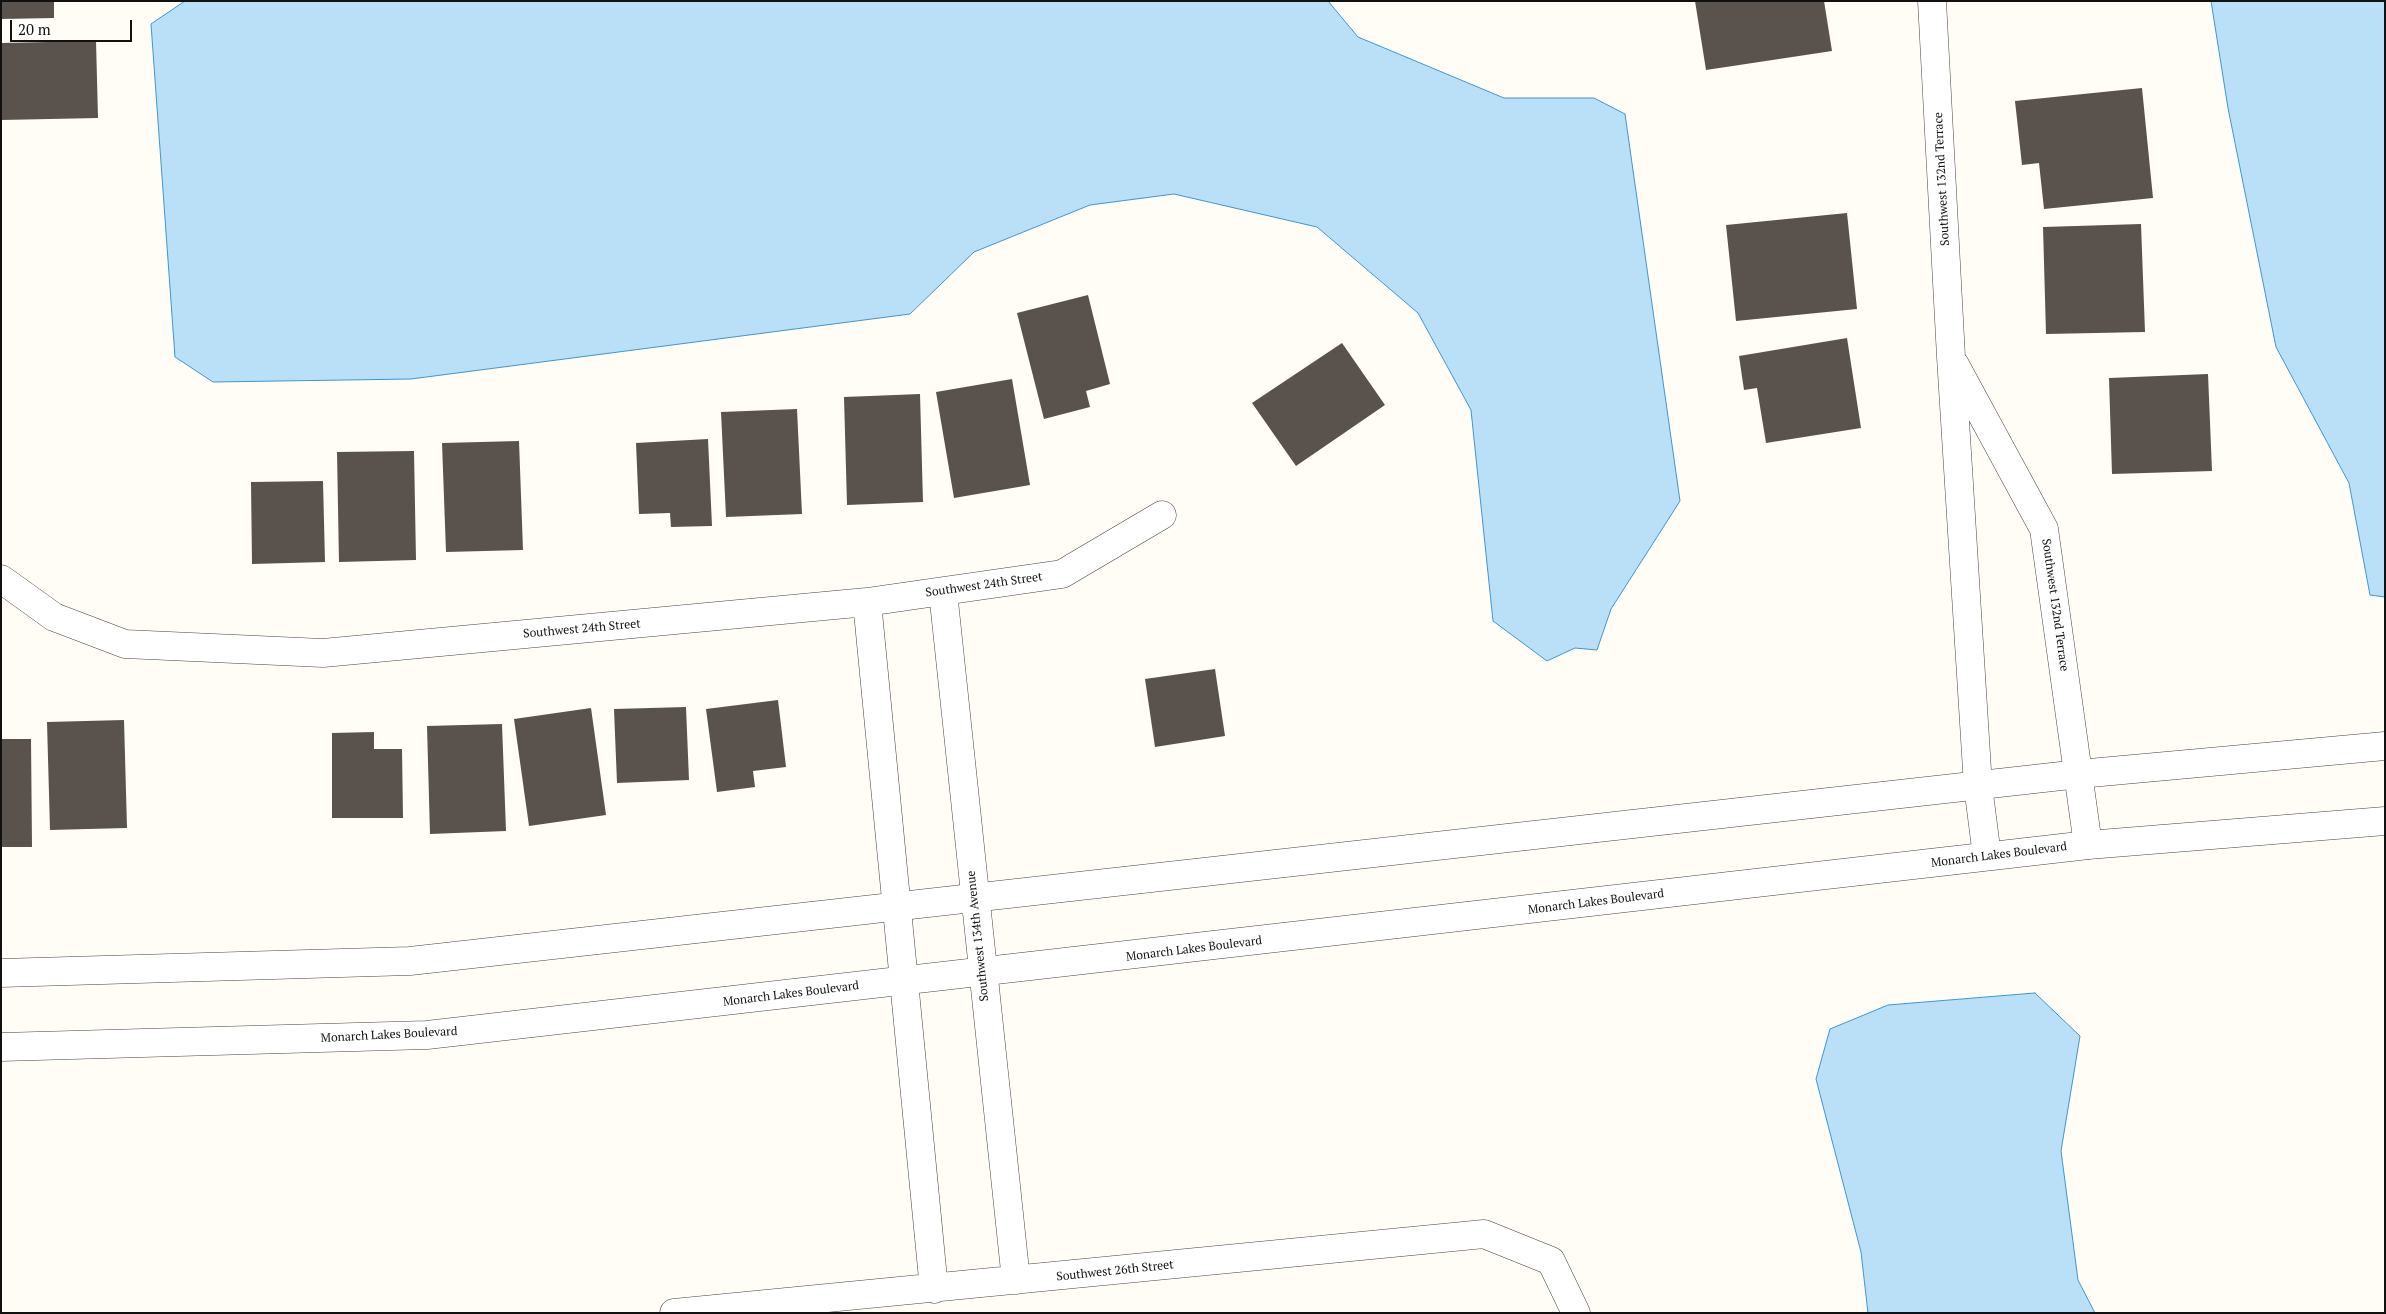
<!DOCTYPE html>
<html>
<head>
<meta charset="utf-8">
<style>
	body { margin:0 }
	#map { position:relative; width:2386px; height:1314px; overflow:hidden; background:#fffdf5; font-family:"PT Serif",serif }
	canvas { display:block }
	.frame { position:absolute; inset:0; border:2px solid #111; pointer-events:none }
	.scale { position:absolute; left:10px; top:20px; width:122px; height:22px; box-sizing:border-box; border:2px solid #111; border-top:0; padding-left:6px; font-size:15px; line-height:18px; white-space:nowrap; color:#111; -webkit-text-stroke:4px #fff; paint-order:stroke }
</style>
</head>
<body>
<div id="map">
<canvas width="2386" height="1314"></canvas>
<div class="frame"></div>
<div class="scale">20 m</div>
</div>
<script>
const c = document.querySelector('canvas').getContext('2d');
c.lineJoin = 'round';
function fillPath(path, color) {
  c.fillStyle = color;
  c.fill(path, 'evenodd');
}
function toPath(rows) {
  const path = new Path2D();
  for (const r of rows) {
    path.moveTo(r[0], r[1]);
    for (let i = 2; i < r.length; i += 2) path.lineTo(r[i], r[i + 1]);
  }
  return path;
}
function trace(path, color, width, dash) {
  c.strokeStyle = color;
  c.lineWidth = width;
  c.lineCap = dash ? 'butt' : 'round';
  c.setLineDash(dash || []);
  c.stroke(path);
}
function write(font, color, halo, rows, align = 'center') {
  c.font = font + ' "PT Serif",serif';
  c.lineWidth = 5;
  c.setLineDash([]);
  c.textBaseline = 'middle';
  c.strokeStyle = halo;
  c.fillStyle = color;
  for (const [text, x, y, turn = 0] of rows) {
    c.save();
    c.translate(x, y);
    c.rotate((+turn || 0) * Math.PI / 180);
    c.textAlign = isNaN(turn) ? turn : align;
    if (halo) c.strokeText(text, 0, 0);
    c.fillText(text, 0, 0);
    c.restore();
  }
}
const water = toPath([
	[185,1,1328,1,1358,37,1504,98,1594,98,1625,114,1680,501,1611,609,1597,650,1575,648,1547,661,1493,621,1471,410,1418,313,1317,227,1174,194,1090,205,974,252,910,314,411,379,213,382,175,357,151,24,185,1],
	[2211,1,2385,1,2385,597,2370,595,2349,483,2276,347,2228,108,2211,1],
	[2035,993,2080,1036,2061,1151,2078,1280,2095,1313,1868,1313,1861,1252,1816,1079,1830,1029,1888,1005,2035,993]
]);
const building = toPath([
	[1,1,54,1,54,18,1,19],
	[1695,1,1824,1,1832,51,1706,70],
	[96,41,98,118,1,120,1,43],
	[2142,88,2153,198,2044,209,2039,163,2022,165,2015,101],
	[1847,213,1857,309,1736,321,1726,225],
	[2141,224,2145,332,2046,334,2043,227],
	[1088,295,1110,384,1086,391,1090,407,1044,419,1017,313],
	[1847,338,1861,428,1766,443,1757,388,1744,390,1739,356],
	[1342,343,1385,405,1296,466,1252,403],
	[2208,374,2212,471,2112,474,2109,378],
	[1012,379,1030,485,954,498,936,392],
	[920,394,923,502,847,505,844,397],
	[797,409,802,514,726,517,721,412],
	[708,439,712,526,671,527,670,513,639,514,636,443],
	[519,441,523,550,446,552,442,443],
	[414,451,416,560,339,562,337,452],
	[323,481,325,562,252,564,251,482],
	[1215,669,1225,736,1155,747,1145,679],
	[778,700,786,767,753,771,755,787,717,792,706,709],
	[686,707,689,780,617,783,614,709],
	[591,708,606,815,529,826,514,719],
	[124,720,127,828,50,830,47,722],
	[502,724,506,831,430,834,427,726],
	[374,732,374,749,402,749,403,818,332,818,332,733],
	[1,739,31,739,32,847,1,847]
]);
const minor = toPath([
	[1932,1,1951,357,1978,786,1987,856],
	[1955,365,2044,529,2088,845],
	[1,579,54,617,125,644,323,653,867,602,1062,574,1162,515],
	[943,592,1016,1280],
	[867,602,934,1289],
	[674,1313,1484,1234,1551,1261,1576,1313]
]);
const tertiary = toPath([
	[1,973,410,961,2079,774,2385,746],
	[1,1047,427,1035,2088,845,2385,821]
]);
const streetNames = [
	["Southwest 132nd Terrace",1942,179,-93],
	["Southwest 24th Street",984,585,-8],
	["Southwest 132nd Terrace",2055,605,82],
	["Southwest 24th Street",582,629,-5],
	["Monarch Lakes Boulevard",1999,855,-7],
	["Monarch Lakes Boulevard",1596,902,-7],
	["Southwest 134th Avenue",978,936,-96],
	["Monarch Lakes Boulevard",1194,949,-7],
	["Monarch Lakes Boulevard",791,994,-7],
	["Monarch Lakes Boulevard",389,1035,-3],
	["Southwest 26th Street",1115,1271,-6]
];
fillPath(water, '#b9e0f7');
trace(water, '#3f96cf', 1);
fillPath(building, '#5a524d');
trace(minor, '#444', 29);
trace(tertiary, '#444', 29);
trace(minor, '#fff', 28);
trace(tertiary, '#fff', 28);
write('12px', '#111', '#fff', streetNames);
</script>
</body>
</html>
